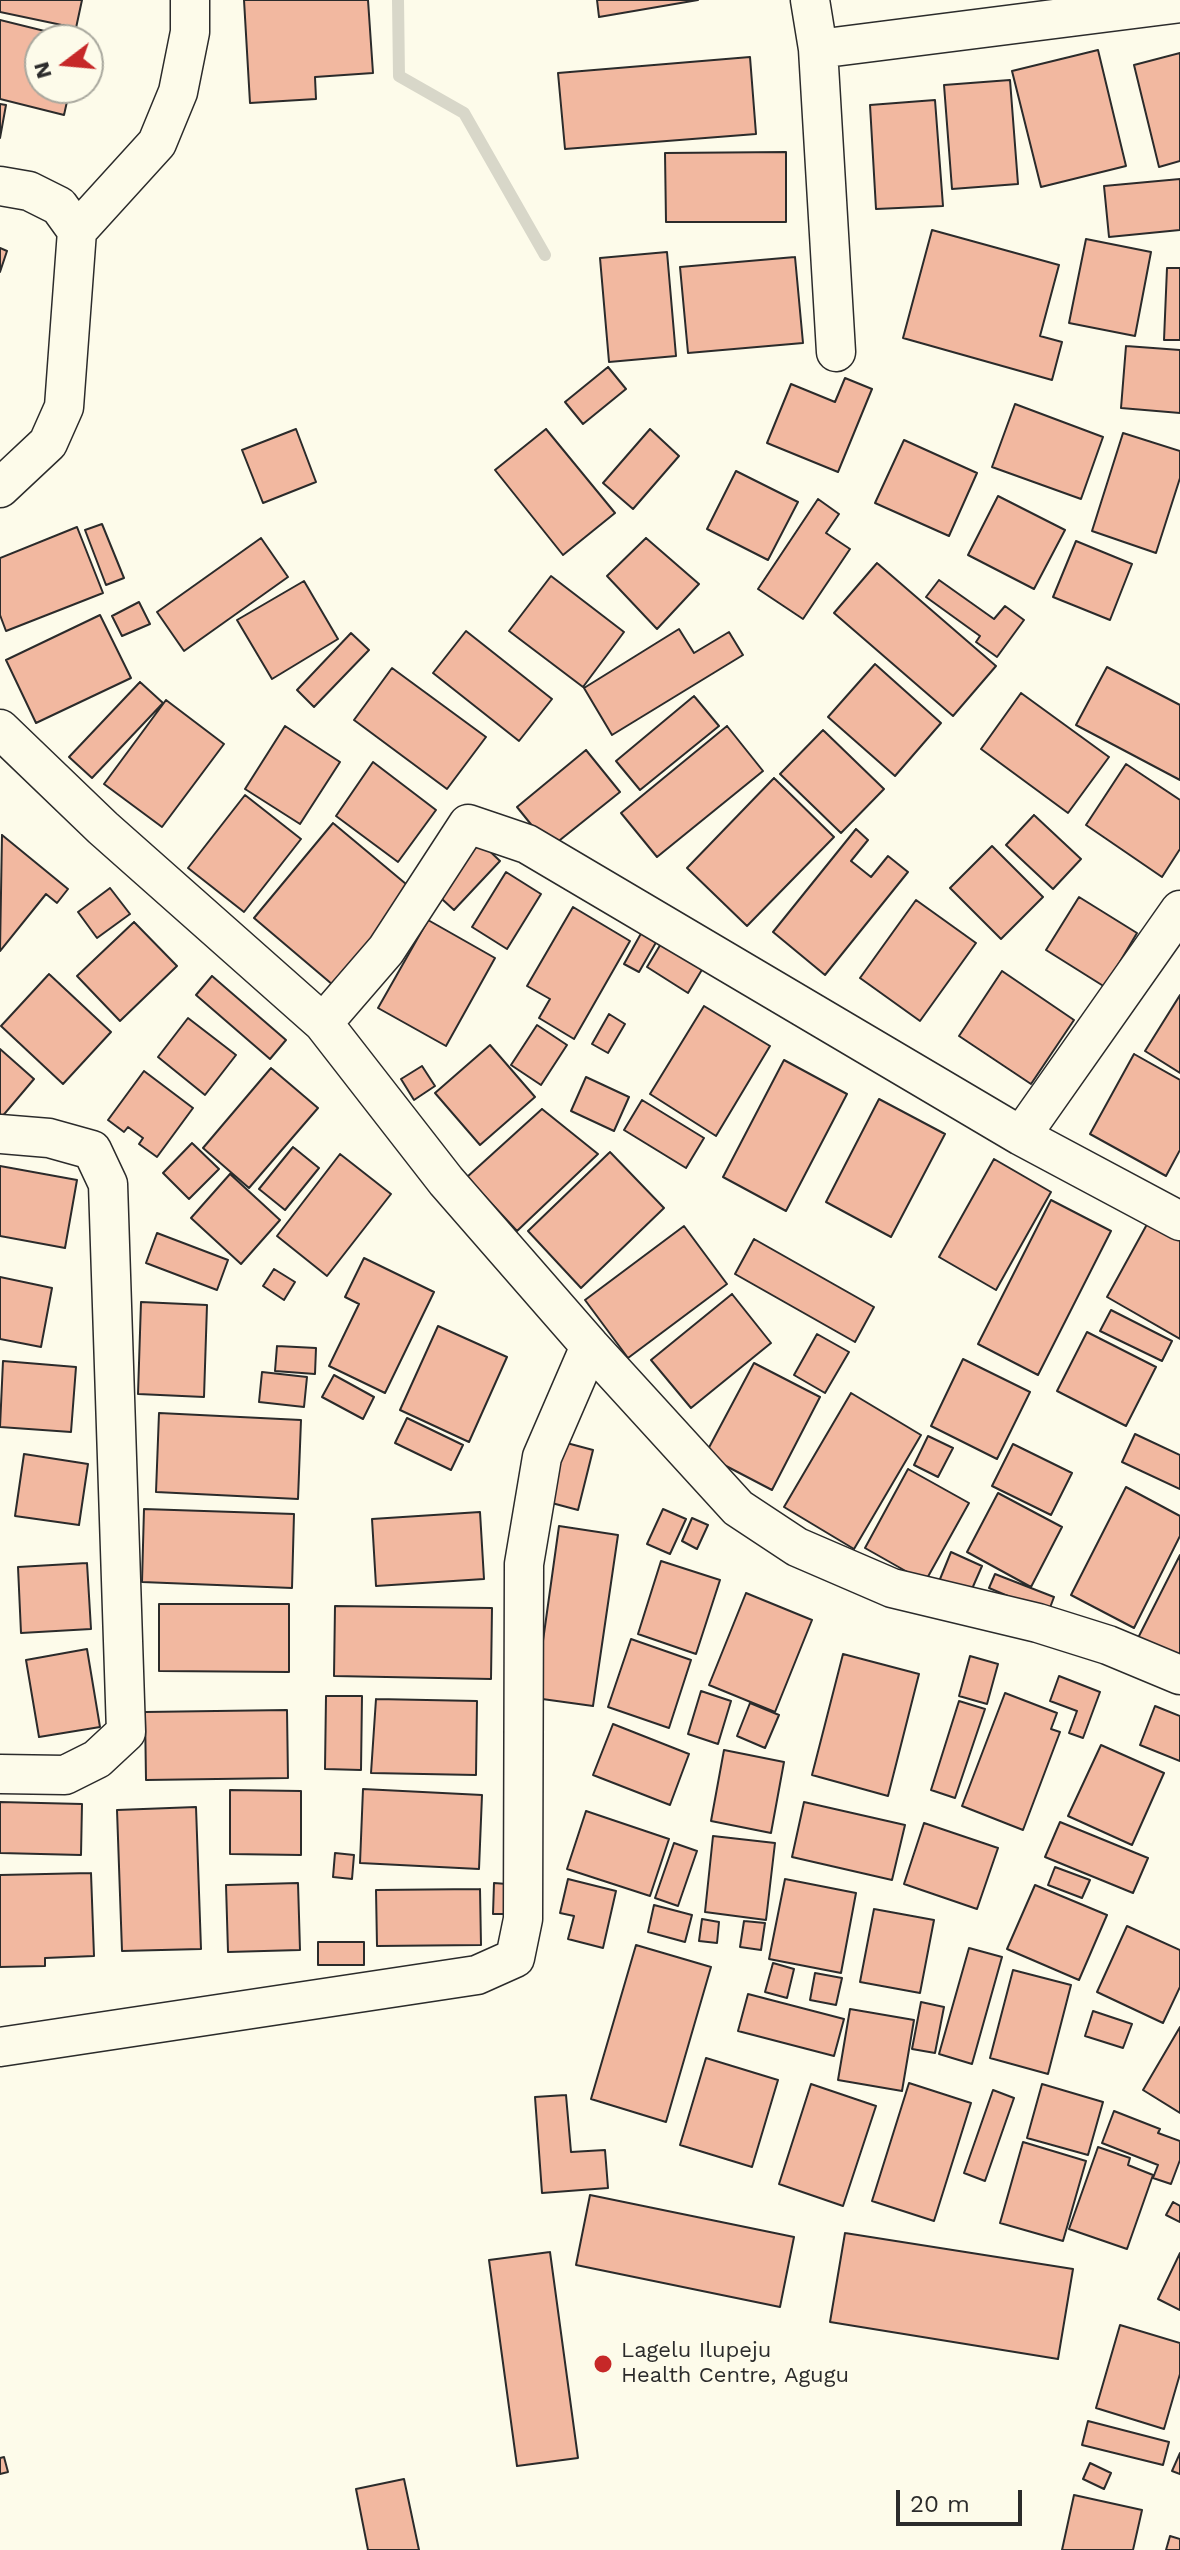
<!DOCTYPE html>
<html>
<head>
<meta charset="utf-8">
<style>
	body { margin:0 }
	#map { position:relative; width:1180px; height:2550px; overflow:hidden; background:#fdfbea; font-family:"Work Sans",sans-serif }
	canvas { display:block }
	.north { position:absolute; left:24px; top:24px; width:80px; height:80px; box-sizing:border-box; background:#fdfbea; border:2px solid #a9a89e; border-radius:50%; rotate:254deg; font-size:22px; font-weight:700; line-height:32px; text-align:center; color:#2b2b2b }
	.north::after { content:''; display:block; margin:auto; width:28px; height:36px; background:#c62828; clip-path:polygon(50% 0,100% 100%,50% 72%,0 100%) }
	.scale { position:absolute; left:896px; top:2490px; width:126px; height:36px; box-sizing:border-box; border:4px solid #2b2b2b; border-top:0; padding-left:10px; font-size:24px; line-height:28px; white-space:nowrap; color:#2b2b2b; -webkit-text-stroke:6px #fdfbea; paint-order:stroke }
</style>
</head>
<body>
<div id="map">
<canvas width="1180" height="2550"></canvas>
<div class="north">N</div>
<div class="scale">20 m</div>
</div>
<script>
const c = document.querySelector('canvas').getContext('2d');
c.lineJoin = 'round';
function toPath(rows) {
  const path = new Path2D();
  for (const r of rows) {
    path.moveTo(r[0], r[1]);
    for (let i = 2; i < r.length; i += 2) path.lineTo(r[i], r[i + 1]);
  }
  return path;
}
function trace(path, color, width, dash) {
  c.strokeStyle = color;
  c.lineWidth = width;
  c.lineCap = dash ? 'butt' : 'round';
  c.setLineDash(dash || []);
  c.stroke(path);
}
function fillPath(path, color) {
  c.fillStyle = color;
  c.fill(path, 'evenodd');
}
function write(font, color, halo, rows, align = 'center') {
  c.font = font + ' "Work Sans",sans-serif';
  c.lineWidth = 6;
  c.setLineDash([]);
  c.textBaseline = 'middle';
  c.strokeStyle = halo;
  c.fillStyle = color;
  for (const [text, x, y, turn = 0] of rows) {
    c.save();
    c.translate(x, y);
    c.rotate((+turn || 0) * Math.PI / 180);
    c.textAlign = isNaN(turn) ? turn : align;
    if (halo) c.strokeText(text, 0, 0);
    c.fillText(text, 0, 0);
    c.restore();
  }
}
const stream = toPath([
	[398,0,399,76,464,113,545,255]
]);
const building = toPath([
	[0,0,82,0,76,28,0,12,0,0],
	[244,0,368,0,373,73,315,77,316,99,250,103,244,0],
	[597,0,698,0,599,17,597,0],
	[0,20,81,40,40,40,40,88,70,88,64,115,0,99,0,20],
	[1098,50,1126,166,1041,187,1012,71,1098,50],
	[1180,53,1180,161,1159,167,1134,65,1180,53],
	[750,57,756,134,565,149,558,73,750,57],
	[1010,80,1018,184,952,189,944,85,1010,80],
	[935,100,943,206,876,209,870,105,935,100],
	[0,104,6,105,0,138,0,104],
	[786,152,786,222,666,222,665,153,786,152],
	[1180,179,1180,230,1109,237,1104,186,1180,179],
	[932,230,1059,265,1040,336,1062,342,1052,380,903,338,932,230],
	[1086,239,1151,252,1135,336,1069,323,1086,239],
	[0,248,7,251,0,272,0,248],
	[667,252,676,356,609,362,600,258,667,252],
	[795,257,803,343,688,353,680,267,795,257],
	[1167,268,1180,268,1180,340,1164,340,1167,268],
	[1126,346,1180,350,1180,413,1121,408,1126,346],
	[608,367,626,389,583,424,565,402,608,367],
	[845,378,872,389,838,472,767,443,791,384,835,402,845,378],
	[1015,404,1103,437,1081,499,992,467,1015,404],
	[296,429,316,482,263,503,242,450,296,429],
	[546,429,615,513,563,555,495,470,546,429],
	[650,429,679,456,633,509,603,483,650,429],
	[1123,433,1180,451,1180,478,1156,553,1092,531,1123,433],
	[904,440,977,473,949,536,875,503,904,440],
	[736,471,798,502,768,560,707,529,736,471],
	[998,496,1065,530,1034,589,968,555,998,496],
	[818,499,839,514,826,533,850,549,803,619,758,589,818,499],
	[102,524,124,578,106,585,85,530,102,524],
	[77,527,103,593,6,631,0,615,0,558,77,527],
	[261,538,288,577,184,651,157,612,261,538],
	[646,538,699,584,657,629,607,576,646,538],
	[1076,541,1132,564,1110,620,1053,597,1076,541],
	[877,563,996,666,953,716,834,613,877,563],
	[551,576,624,632,583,687,509,631,551,576],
	[939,580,994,619,1005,606,1024,620,997,657,976,642,980,636,926,597,939,580],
	[304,581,338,639,272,679,237,620,304,581],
	[139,602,150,624,122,636,112,616,139,602],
	[100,615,131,678,36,723,6,660,100,615],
	[679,629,694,653,729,632,743,655,612,735,584,688,679,629],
	[466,631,552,699,519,741,433,673,466,631],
	[351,633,369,650,314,707,297,690,351,633],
	[875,664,941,723,895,776,828,717,875,664],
	[1107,667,1180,705,1180,780,1076,725,1107,667],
	[392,668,486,737,447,789,354,720,392,668],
	[140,682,163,703,92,778,69,757,140,682],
	[1021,693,1109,757,1068,813,981,749,1021,693],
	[694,696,719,726,640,790,616,761,694,696],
	[166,700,224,744,162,827,104,784,166,700],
	[285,726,340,762,300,824,245,789,285,726],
	[727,726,763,771,657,857,621,813,727,726],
	[823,730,884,789,841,833,780,774,823,730],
	[586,750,620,792,550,848,517,807,586,750],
	[373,762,436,810,398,862,336,816,373,762],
	[1126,764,1180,800,1180,849,1162,877,1086,825,1126,764],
	[774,778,834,837,747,926,687,868,774,778],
	[245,795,301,839,244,912,188,868,245,795],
	[1034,815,1081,859,1053,889,1006,845,1034,815],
	[333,823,412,889,333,985,254,918,333,823],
	[856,829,868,840,851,861,871,877,888,856,908,872,825,975,773,932,856,829],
	[2,835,68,889,57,903,46,894,0,951,2,835],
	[478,840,500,861,454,910,432,890,478,840],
	[992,846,1043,897,1001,939,950,888,992,846],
	[506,872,541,894,507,949,472,927,506,872],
	[110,888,130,914,97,938,78,912,110,888],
	[1079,897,1137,933,1105,987,1046,950,1079,897],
	[916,900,976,943,920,1021,860,978,916,900],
	[573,907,630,941,574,1039,539,1018,550,999,527,986,573,907],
	[428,920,495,958,446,1046,378,1008,428,920],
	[134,922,177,966,120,1021,77,976,134,922],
	[643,930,658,939,639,972,624,964,643,930],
	[662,942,703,968,688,993,647,967,662,942],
	[1002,971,1074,1020,1031,1084,959,1036,1002,971],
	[49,974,111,1032,63,1084,1,1026,49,974],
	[212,976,286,1040,270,1059,196,995,212,976],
	[1180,995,1180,1073,1145,1051,1180,995],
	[704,1006,770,1046,716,1136,650,1094,704,1006],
	[609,1014,625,1024,608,1053,592,1044,609,1014],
	[188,1018,236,1055,205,1095,158,1057,188,1018],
	[537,1025,567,1045,541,1085,511,1065,537,1025],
	[490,1045,535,1097,480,1145,435,1093,490,1045],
	[0,1049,34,1079,0,1119,0,1049],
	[1134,1054,1180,1080,1180,1150,1166,1176,1090,1134,1134,1054],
	[784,1060,847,1094,786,1211,723,1177,784,1060],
	[422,1066,435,1086,414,1100,401,1079,422,1066],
	[271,1068,318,1108,249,1188,203,1148,271,1068],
	[144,1071,193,1108,157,1157,139,1144,143,1138,128,1127,124,1132,108,1120,144,1071],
	[586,1077,629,1097,614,1131,571,1111,586,1077],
	[879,1099,945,1134,891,1237,826,1202,879,1099],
	[642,1100,704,1138,686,1168,624,1130,642,1100],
	[542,1109,598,1154,517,1231,467,1177,542,1109],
	[192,1143,219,1169,189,1199,163,1173,192,1143],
	[293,1147,319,1168,285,1210,259,1189,293,1147],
	[610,1152,664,1208,581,1288,528,1231,610,1152],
	[340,1154,391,1194,327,1276,277,1236,340,1154],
	[994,1159,1051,1192,996,1290,939,1257,994,1159],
	[0,1166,77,1180,65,1248,0,1236,0,1166],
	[230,1174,280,1220,241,1264,191,1218,230,1174],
	[1051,1200,1111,1231,1038,1375,978,1344,1051,1200],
	[1151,1217,1180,1234,1180,1339,1107,1297,1151,1217],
	[684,1226,727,1284,628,1358,585,1300,684,1226],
	[157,1233,228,1260,217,1290,146,1263,157,1233],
	[754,1239,874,1307,855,1342,735,1274,754,1239],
	[364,1258,434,1292,385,1393,329,1366,359,1304,345,1297,364,1258],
	[274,1269,295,1282,284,1300,263,1286,274,1269],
	[0,1277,52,1288,41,1347,0,1339,0,1277],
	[732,1294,771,1343,691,1408,651,1360,732,1294],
	[141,1302,207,1305,204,1397,138,1394,141,1302],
	[1111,1310,1172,1341,1162,1361,1100,1331,1111,1310],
	[438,1326,507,1357,469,1442,400,1410,438,1326],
	[1087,1332,1156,1367,1126,1426,1057,1391,1087,1332],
	[817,1334,849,1352,825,1393,794,1375,817,1334],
	[277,1346,316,1348,315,1374,275,1371,277,1346],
	[963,1359,1030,1392,997,1459,931,1426,963,1359],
	[3,1361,76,1367,71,1432,0,1427,3,1361],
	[754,1363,820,1397,772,1490,705,1455,754,1363],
	[262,1372,307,1377,304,1407,259,1402,262,1372],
	[334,1375,374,1397,363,1419,322,1397,334,1375],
	[851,1393,921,1435,854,1549,784,1507,851,1393],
	[159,1413,301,1420,298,1499,156,1492,159,1413],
	[407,1418,463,1445,451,1470,395,1443,407,1418],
	[1135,1434,1180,1455,1180,1489,1122,1462,1135,1434],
	[928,1436,953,1448,938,1477,914,1465,928,1436],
	[563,1442,593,1450,578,1510,548,1502,563,1442],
	[1013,1444,1072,1473,1051,1515,992,1486,1013,1444],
	[24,1454,88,1464,79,1525,15,1516,24,1454],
	[908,1469,969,1503,925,1582,865,1548,908,1469],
	[1126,1487,1180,1516,1180,1536,1134,1628,1071,1595,1126,1487],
	[998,1493,1062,1527,1031,1587,967,1552,998,1493],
	[144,1509,294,1514,292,1588,142,1582,144,1509],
	[663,1509,686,1519,670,1554,647,1544,663,1509],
	[480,1512,484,1579,376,1586,372,1519,480,1512],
	[692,1518,708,1525,697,1549,682,1541,692,1518],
	[559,1526,618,1535,593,1706,535,1698,559,1526],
	[951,1552,982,1566,968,1598,938,1584,951,1552],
	[1180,1555,1180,1660,1138,1638,1180,1555],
	[661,1561,720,1580,696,1654,638,1634,661,1561],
	[87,1563,91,1629,21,1633,18,1567,87,1563],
	[995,1574,1054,1597,1048,1613,989,1588,995,1574],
	[746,1593,812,1620,775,1712,709,1685,746,1593],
	[159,1604,289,1604,289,1672,159,1671,159,1604],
	[335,1606,492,1608,491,1679,334,1676,335,1606],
	[631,1639,691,1660,669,1728,608,1707,631,1639],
	[87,1649,100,1727,39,1737,26,1660,87,1649],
	[843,1654,919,1674,888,1796,812,1775,843,1654],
	[970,1656,998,1664,987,1704,959,1696,970,1656],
	[1059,1676,1100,1692,1083,1738,1069,1733,1077,1711,1050,1701,1059,1676],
	[701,1691,731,1701,718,1744,688,1734,701,1691],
	[1005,1693,1057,1713,1051,1729,1060,1732,1023,1830,962,1806,1005,1693],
	[326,1696,362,1696,361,1770,325,1769,326,1696],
	[376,1699,477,1701,476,1775,371,1773,376,1699],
	[959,1701,985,1709,955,1798,931,1790,959,1701],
	[750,1703,779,1715,765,1748,737,1736,750,1703],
	[1155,1706,1180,1716,1180,1761,1140,1745,1155,1706],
	[287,1710,288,1778,146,1780,145,1712,287,1710],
	[613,1724,689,1754,670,1805,593,1775,613,1724],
	[1101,1745,1164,1773,1132,1845,1068,1816,1101,1745],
	[724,1750,784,1762,771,1833,711,1821,724,1750],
	[363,1789,482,1795,479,1869,360,1863,363,1789],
	[230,1790,301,1791,301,1855,230,1854,230,1790],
	[0,1802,82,1804,81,1855,0,1853,0,1802],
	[804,1802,905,1825,892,1880,792,1857,804,1802],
	[196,1807,201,1949,122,1951,117,1810,196,1807],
	[586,1811,669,1839,650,1896,567,1869,586,1811],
	[1060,1822,1148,1858,1133,1893,1045,1857,1060,1822],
	[924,1823,998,1848,977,1909,904,1884,924,1823],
	[713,1836,775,1843,766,1920,705,1912,713,1836],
	[674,1843,697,1851,678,1906,655,1898,674,1843],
	[335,1853,354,1855,352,1879,333,1877,335,1853],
	[1055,1867,1090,1880,1082,1898,1048,1885,1055,1867],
	[91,1873,94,1956,45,1958,45,1966,0,1967,0,1875,91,1873],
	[568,1879,616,1891,603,1948,568,1939,574,1916,560,1913,568,1879],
	[785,1879,856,1893,841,1973,769,1959,785,1879],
	[298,1883,300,1950,228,1952,226,1885,298,1883],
	[494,1883,507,1884,506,1914,493,1914,494,1883],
	[1035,1885,1107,1915,1079,1980,1007,1949,1035,1885],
	[480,1889,481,1945,377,1946,376,1890,480,1889],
	[654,1905,692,1915,685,1942,648,1932,654,1905],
	[874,1909,934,1920,920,1993,860,1982,874,1909],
	[702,1919,719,1922,717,1943,699,1941,702,1919],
	[744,1921,765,1923,761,1950,740,1947,744,1921],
	[1127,1926,1180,1950,1180,1987,1163,2023,1097,1992,1127,1926],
	[318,1942,364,1942,364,1965,318,1965,318,1942],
	[636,1945,711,1967,666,2122,591,2099,636,1945],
	[969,1948,1002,1957,972,2064,939,2054,969,1948],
	[773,1963,794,1969,787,1998,765,1992,773,1963],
	[1013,1970,1071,1985,1048,2074,990,2058,1013,1970],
	[815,1973,842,1978,836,2005,810,2000,815,1973],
	[748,1994,844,2019,834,2056,738,2031,748,1994],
	[921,2002,944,2007,935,2053,912,2049,921,2002],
	[850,2009,914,2020,902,2091,838,2080,850,2009],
	[1093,2011,1132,2024,1123,2048,1085,2036,1093,2011],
	[1180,2027,1180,2113,1143,2090,1180,2027],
	[706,2058,778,2080,752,2167,680,2145,706,2058],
	[909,2083,971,2103,934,2221,872,2201,909,2083],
	[811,2084,876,2106,843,2206,779,2184,811,2084],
	[1042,2084,1103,2102,1088,2155,1027,2138,1042,2084],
	[993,2090,1014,2098,985,2181,964,2173,993,2090],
	[566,2095,571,2152,605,2150,608,2188,542,2193,535,2097,566,2095],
	[1114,2111,1160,2129,1158,2133,1180,2141,1180,2160,1171,2184,1153,2178,1158,2165,1102,2143,1114,2111],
	[1023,2142,1086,2161,1063,2241,1000,2223,1023,2142],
	[1098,2147,1130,2158,1128,2165,1153,2175,1127,2249,1069,2229,1098,2147],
	[590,2195,794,2237,780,2307,576,2265,590,2195],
	[1173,2202,1180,2206,1180,2222,1166,2215,1173,2202],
	[845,2233,1073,2269,1058,2359,830,2322,845,2233],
	[550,2252,578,2458,517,2466,489,2260,550,2252],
	[1180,2253,1180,2310,1158,2299,1180,2253],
	[1120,2325,1180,2343,1180,2374,1164,2429,1096,2408,1120,2325],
	[1088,2421,1169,2442,1163,2465,1082,2445,1088,2421],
	[1180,2453,1180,2474,1172,2471,1180,2453],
	[4,2457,8,2472,0,2474,0,2458,4,2457],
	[1090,2463,1111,2473,1104,2489,1083,2479,1090,2463],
	[404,2479,419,2550,368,2550,356,2489,404,2479],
	[1074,2495,1142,2510,1133,2550,1062,2550,1074,2495],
	[1170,2536,1180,2539,1180,2550,1166,2550,1170,2536]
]);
const street = toPath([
	[810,0,818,49,836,352],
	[818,49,1180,3],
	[0,186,29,191,59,206,77,231],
	[0,488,48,443,64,407,77,231,157,143,178,92,190,32,190,0],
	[0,729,103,828,323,1023,446,1181,590,1346,738,1508,797,1547,892,1588,1038,1623,1108,1645,1180,1675],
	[323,1023,386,950,468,824,527,844,1021,1136,1180,1221],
	[0,1134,49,1138,92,1150,108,1184,126,1732,97,1759,65,1775,0,1774],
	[1021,1136,1180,910],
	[0,2047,477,1975,515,1958,523,1919,524,1564,542,1457,590,1346]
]);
const markers = [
	[603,2364,10,"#c62828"]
];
const poiNames = [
	["Lagelu Ilupeju",621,2351],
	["Health Centre, Agugu",621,2376]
];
trace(stream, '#d8d7c9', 12);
fillPath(building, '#f2b8a0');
trace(building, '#2b2b2b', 2);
trace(street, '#2b2b2b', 41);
trace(street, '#fdfbea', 38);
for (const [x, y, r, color] of markers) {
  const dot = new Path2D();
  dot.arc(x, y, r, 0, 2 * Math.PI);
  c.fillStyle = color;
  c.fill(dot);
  trace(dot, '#fdfbea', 3);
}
write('22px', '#2b2b2b', '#fdfbea', poiNames, 'left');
</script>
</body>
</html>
